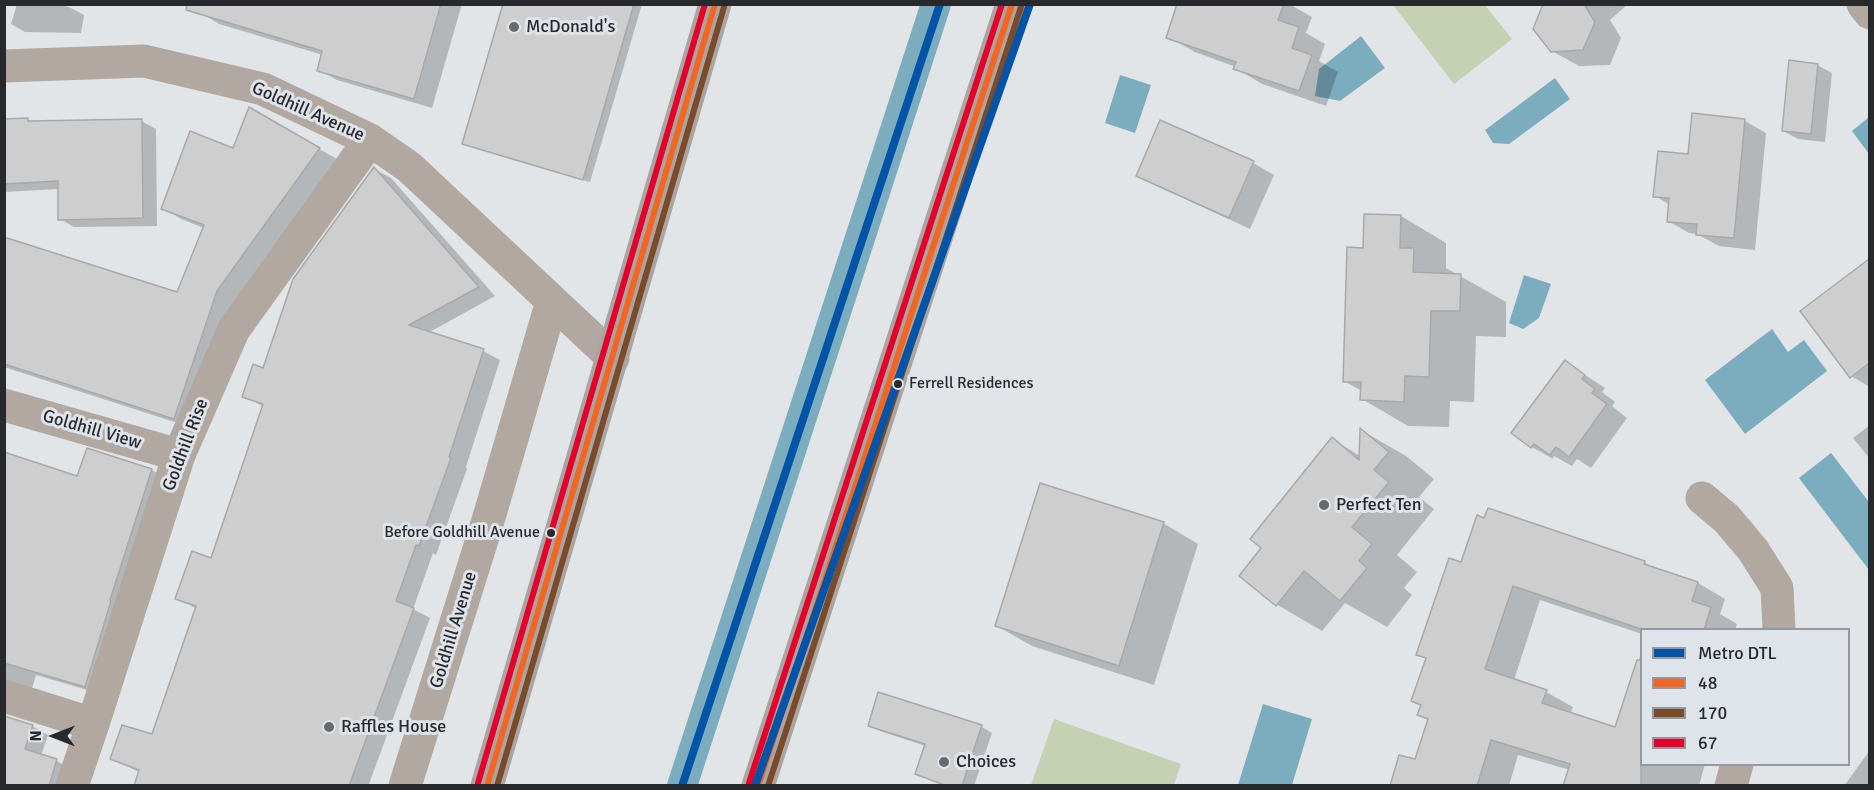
<!DOCTYPE html>
<html>
<head>
<meta charset="utf-8">
<style>
	body { margin:0 }
	#map { position:relative; width:1874px; height:790px; overflow:hidden; background:#e2e5e8; font-family:Signika,sans-serif }
	canvas { display:block }
	.frame { position:absolute; inset:0; border:6px solid #27292c; pointer-events:none }
	.legend { position:absolute; left:1640px; top:628px; width:210px; height:138px; box-sizing:border-box; background:#dfe4eb; border:2px solid #95999f; margin:0; padding:8px 10px; list-style:none; font-size:18px; color:#27292c }
	.legend li { display:flex; align-items:center; gap:12px; height:30px }
	.legend b { width:30px; border:2px solid #95999f }
	.north { position:absolute; left:24px; top:706px; width:60px; height:60px; -webkit-text-stroke:4px #dfe4eb; paint-order:stroke; rotate:270deg; font-size:16px; font-weight:700; line-height:24px; text-align:center; color:#27292c }
	.north::after { content:''; display:block; margin:auto; width:21px; height:27px; background:#27292c; clip-path:polygon(50% 0,100% 100%,50% 72%,0 100%) }
</style>
</head>
<body>
<div id="map">
<canvas width="1874" height="790"></canvas>
<div class="frame"></div>
<ul class="legend">
<li><b style="height:8px;background:#0354a6"></b>Metro DTL</li>
<li><b style="height:8px;background:#f26522"></b>48</li>
<li><b style="height:8px;background:#7a4b2a"></b>170</li>
<li><b style="height:8px;background:#e4002b"></b>67</li>
</ul>
<div class="north">N</div>
</div>
<script>
const c = document.querySelector('canvas').getContext('2d');
c.lineJoin = 'round';
function fillPath(path, color) {
  c.fillStyle = color;
  c.fill(path, 'evenodd');
}
function toPath(rows) {
  const path = new Path2D();
  for (const r of rows) {
    path.moveTo(r[0], r[1]);
    for (let i = 2; i < r.length; i += 2) path.lineTo(r[i], r[i + 1]);
  }
  return path;
}
function trace(path, color, width, dash) {
  c.strokeStyle = color;
  c.lineWidth = width;
  c.lineCap = dash ? 'butt' : 'round';
  c.setLineDash(dash || []);
  c.stroke(path);
}
function write(font, color, halo, rows, align = 'center') {
  c.font = font + ' Signika,sans-serif';
  c.lineWidth = 6;
  c.setLineDash([]);
  c.textBaseline = 'middle';
  c.strokeStyle = halo;
  c.fillStyle = color;
  for (const [text, x, y, turn = 0] of rows) {
    c.save();
    c.translate(x, y);
    c.rotate((+turn || 0) * Math.PI / 180);
    c.textAlign = isNaN(turn) ? turn : align;
    if (halo) c.strokeText(text, 0, 0);
    c.fillText(text, 0, 0);
    c.restore();
  }
}
const green = toPath([
	[1393,5,1485,5,1512,39,1454,84],
	[1054,719,1181,764,1174,785,1031,785]
]);
const water = toPath([
	[1361,36,1385,68,1340,101,1315,96,1319,69],
	[1120,75,1151,85,1135,133,1105,123],
	[1555,78,1570,99,1509,144,1493,143,1485,130],
	[1869,117,1869,154,1852,131],
	[1524,275,1551,284,1539,318,1523,329,1509,323],
	[1772,329,1788,352,1804,340,1827,371,1745,434,1705,380],
	[1831,453,1869,502,1869,570,1799,478],
	[1263,704,1312,719,1292,785,1238,785]
]);
const shadow = toPath([
	[17,4,58,4,69,7,84,15,81,33,25,32,11,24],
	[184,4,462,4,432,108,337,80,319,70,323,55,219,24,201,13,202,10],
	[504,4,642,4,590,182,471,147,464,143],
	[1179,4,1289,4,1312,17,1306,33,1325,44,1319,61,1338,72,1326,106,1262,84,1235,68,1236,67,1195,52,1168,37],
	[1545,4,1628,4,1610,20,1621,38,1610,65,1579,66,1552,51],
	[1817,65,1832,73,1825,142,1798,139,1783,131],
	[250,110,337,159,193,428,4,367,4,238,178,294,204,228,181,219,163,208,234,150],
	[27,119,32,122,141,121,156,129,157,226,74,227,60,219,59,189,4,192,4,121],
	[1745,121,1766,133,1755,250,1719,246,1697,234,1689,233,1668,221,1670,205,1655,196,1690,156],
	[1253,163,1274,175,1250,229,1159,187,1138,175],
	[374,169,391,178,495,296,428,333,483,351,500,360,466,467,467,469,436,555,433,553,413,609,430,618,369,784,372,786,135,786,139,772,112,759,153,736,197,609,177,598,212,560,264,407,244,396,264,370],
	[1401,216,1446,243,1446,268,1506,302,1506,337,1476,336,1474,402,1450,401,1449,427,1408,426,1362,399,1362,391,1344,381,1364,249],
	[1870,261,1870,387,1851,376,1802,311],
	[1565,362,1605,388,1602,392,1615,402,1612,406,1627,418,1591,468,1577,459,1572,466,1554,456,1553,459,1532,447],
	[1870,425,1870,459,1853,438],
	[1361,430,1406,456,1434,479,1419,497,1434,509,1397,555,1417,572,1404,588,1412,595,1387,627,1345,603,1322,631,1276,604,1264,548,1332,439,1360,456],
	[88,450,152,470,167,479,101,694,36,675,32,688,4,695,4,453,78,477],
	[1163,523,1198,544,1154,685,1032,646,997,626],
	[1644,562,1656,569,1698,583,1725,599,1720,614,1737,624,1735,630,1642,630,1642,634,1540,600,1514,680,1546,692,1573,707,1570,714,1616,729,1642,650,1642,764,1705,764,1699,786,1576,786,1570,770,1518,755,1509,786,1392,786,1416,761,1429,720,1419,714,1422,706,1413,701,1427,659,1418,654,1462,564],
	[879,694,982,727,992,733,974,786,945,786,917,773,926,746,880,731,869,725],
	[32,726,48,735,41,756,57,761,72,770,67,786,4,786],
	[1870,750,1870,786,1844,786]
]);
const canal = toPath([
	[682,786,936,4]
]);
const building = toPath([
	[187,4,441,4,414,99,317,71,322,51,186,10,187,4],
	[503,4,634,4,583,180,462,144,503,4],
	[1177,4,1284,4,1278,20,1299,27,1292,48,1312,55,1299,91,1233,69,1236,62,1166,38,1177,4],
	[1543,4,1584,4,1595,22,1583,50,1551,52,1533,29,1543,4],
	[1789,60,1818,64,1811,134,1782,131,1789,60],
	[249,107,320,148,217,291,174,419,4,364,4,237,177,292,204,225,161,209,190,131,233,148,249,107],
	[1692,113,1745,119,1734,238,1696,235,1697,224,1667,222,1669,198,1653,197,1658,151,1688,154,1692,113],
	[28,118,28,121,142,119,143,218,58,220,58,181,4,184,4,119,28,118],
	[1160,120,1254,161,1229,218,1136,176,1160,120],
	[374,167,479,287,409,325,484,349,449,457,451,458,419,546,416,545,396,601,414,608,349,786,134,786,139,770,110,759,122,725,152,734,196,606,175,599,192,551,211,558,263,404,242,397,253,364,263,368,293,279,374,167],
	[1364,214,1401,215,1400,248,1414,248,1413,272,1461,274,1460,311,1431,311,1429,377,1405,376,1404,402,1360,400,1361,382,1343,382,1347,247,1363,248,1364,214],
	[1869,259,1869,363,1850,378,1800,311,1869,259],
	[1565,360,1585,375,1582,379,1595,389,1592,393,1607,404,1569,457,1556,447,1550,455,1534,444,1531,448,1511,433,1565,360],
	[1360,428,1389,452,1374,470,1389,482,1352,527,1372,544,1359,561,1367,568,1340,601,1304,571,1276,606,1239,576,1261,548,1250,539,1332,437,1359,460,1360,428],
	[87,448,152,469,110,600,111,601,85,687,4,663,4,452,77,476,87,448],
	[1040,483,1164,522,1119,666,995,626,1040,483],
	[1488,508,1645,561,1644,564,1698,582,1692,601,1711,607,1704,630,1644,630,1513,586,1485,669,1547,690,1542,703,1615,727,1637,660,1641,660,1641,786,1563,786,1570,764,1491,740,1477,786,1390,786,1399,755,1415,759,1428,719,1417,715,1421,705,1411,701,1426,658,1416,655,1449,558,1461,562,1477,515,1484,518,1488,508],
	[878,692,982,725,962,786,947,786,915,774,925,744,868,726,878,692],
	[4,716,33,725,25,749,57,759,49,786,4,786,4,716]
]);
const minor = toPath([
	[1863,4,1870,13],
	[4,66,144,61,263,89,370,140,409,167,613,358],
	[4,405,179,455],
	[1702,498,1727,519,1753,550,1777,588,1779,630],
	[4,696,93,724],
	[72,786,93,724,179,455,234,329,370,140],
	[405,786,490,514,552,301],
	[1731,786,1737,764]
]);
const highway = toPath([
	[487,786,715,4],
	[758,786,1012,4]
]);
const bus1 = toPath([
	[487,786,715,4],
	[758,786,1012,4]
]);
const bus2 = toPath([
	[497,786,724,7],
	[768,786,1021,7]
]);
const bus3 = toPath([
	[478,783,705,4],
	[749,783,1002,4]
]);
const metro1 = toPath([
	[682,786,940,4],
	[755,786,1030,4]
]);
const markers = [
	[514,27,6,"#686b6e"],
	[898,384,5,"#27292c"],
	[1324,505,6,"#686b6e"],
	[551,533,5,"#27292c"],
	[329,727,6,"#686b6e"],
	[944,762,6,"#686b6e"]
];
const busNames = [
	["Ferrell Residences",909,384],
	["Before Goldhill Avenue",540,533,"right"]
];
const poiNames = [
	["McDonald's",526,27],
	["Perfect Ten",1336,505],
	["Raffles House",341,727],
	["Choices",956,762]
];
const streetNames = [
	["Goldhill Avenue",308,112,24],
	["Goldhill View",92,430,16],
	["Goldhill Rise",186,445,-69],
	["Goldhill Avenue",454,630,-73]
];
fillPath(green, '#c6d0b3');
fillPath(water, '#7cadbf');
fillPath(shadow, '#0003');
trace(canal, '#7cadbf', 30);
fillPath(building, '#cfcecf');
trace(building, '#a8a8a9', 1.5);
trace(minor, '#b0a8a1', 33);
trace(highway, '#aba5a1', 33);
trace(bus1, '#f26522', 6);
trace(bus2, '#7a4b2a', 6);
trace(bus3, '#e4002b', 6);
trace(metro1, '#0354a6', 8);
for (const [x, y, r, color] of markers) {
  const dot = new Path2D();
  dot.arc(x, y, r, 0, 2 * Math.PI);
  c.fillStyle = color;
  c.fill(dot);
  trace(dot, '#dfe4eb', 2);
}
write('16px', '#27292c', '#dfe4eb', busNames, 'left');
write('18px', '#27292c', '#dfe4eb', poiNames, 'left');
write('18px', '#27292c', '#dfe4eb', streetNames);
</script>
</body>
</html>
